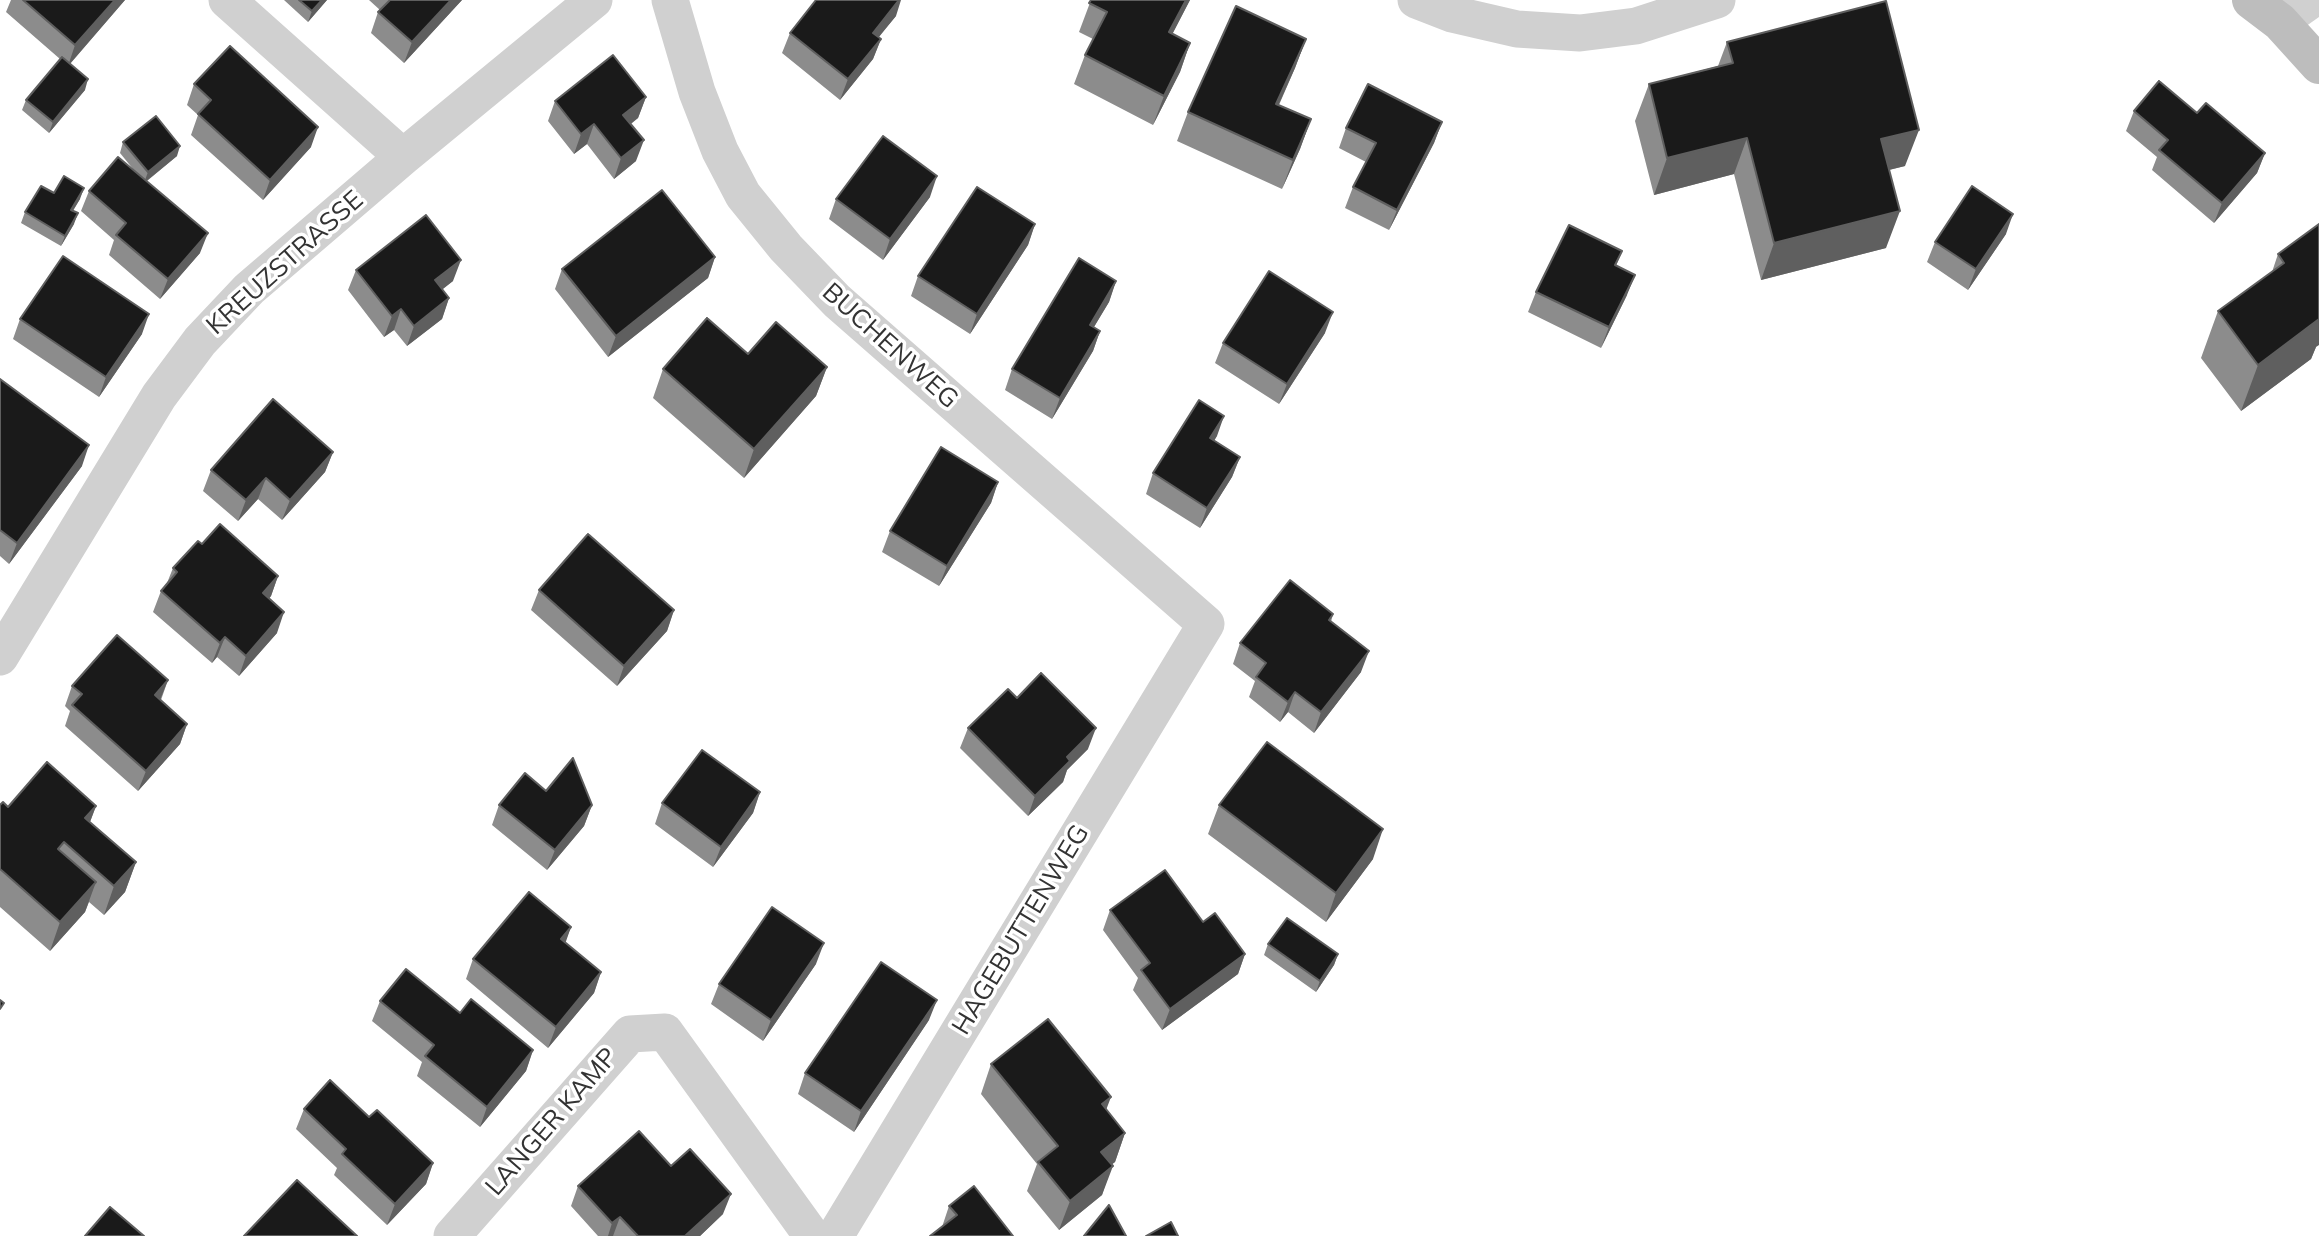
<!DOCTYPE html>
<html>
<head>
<meta charset="utf-8">
<style>
	body { margin:0 }
	canvas { display:block; background:#fff }
</style>
</head>
<body>
<canvas width="2319" height="1236"></canvas>
<script>
const c = document.querySelector('canvas').getContext('2d');
c.lineJoin = 'round';
function toPath(rows) {
  const path = new Path2D();
  for (const r of rows) {
    path.moveTo(r[0], r[1]);
    for (let i = 2; i < r.length; i += 2) path.lineTo(r[i], r[i + 1]);
  }
  return path;
}
function trace(path, color, width, dash) {
  c.strokeStyle = color;
  c.lineWidth = width;
  c.lineCap = dash ? 'butt' : 'round';
  c.setLineDash(dash || []);
  c.stroke(path);
}
function fillPath(path, color) {
  c.fillStyle = color;
  c.fill(path, 'evenodd');
}
function write(font, color, halo, rows, align = 'center') {
  c.font = font + ' Mulish,sans-serif';
  c.lineWidth = 7;
  c.setLineDash([]);
  c.textBaseline = 'middle';
  c.strokeStyle = halo;
  c.fillStyle = color;
  for (const [text, x, y, turn = 0] of rows) {
    c.save();
    c.translate(x, y);
    c.rotate((+turn || 0) * Math.PI / 180);
    c.textAlign = isNaN(turn) ? turn : align;
    if (halo) c.strokeText(text, 0, 0);
    c.fillText(text, 0, 0);
    c.restore();
  }
}
const street = toPath([
	[227,0,403,157],
	[670,0,697,92,720,151,743,195,786,248,837,301,1206,624,835,1236],
	[1416,0,1452,14,1517,29,1580,33,1636,26,1717,0],
	[2280,22,2311,0],
	[0,657,159,396,200,341,249,289,403,157,594,0],
	[452,1236,630,1034,665,1032,812,1236]
]);
const secondary = toPath([
	[2251,0,2280,22,2319,65]
]);
const wall = toPath([
	[11,0,125,0,70,64,85,90,49,133,22,110,26,100,60,59,6,12],
	[284,0,327,0,308,22],
	[369,0,462,0,404,63,371,33,378,12,380,10],
	[1091,0,1190,0,1172,34,1190,43,1180,72,1153,125,1074,84,1085,55,1093,39,1079,32],
	[896,16,878,37,881,39,873,59,840,100,782,53,790,33],
	[1306,39,1295,68,1279,105,1311,119,1300,149,1282,189,1177,141,1188,112],
	[1727,42,1905,166,1889,170,1886,248,1761,280,1734,174,1654,195,1635,121,1649,84,1718,66],
	[194,84,311,147,263,200,191,135,198,115,187,105],
	[646,97,638,118,631,124,636,161,614,179,587,144,574,154,548,121,555,101],
	[2134,111,2197,113,2265,153,2257,173,2214,223,2152,170,2157,157,2126,131],
	[1442,122,1434,143,1389,230,1345,208,1353,187,1366,162,1339,148,1346,128],
	[123,142,177,156,147,181,200,253,160,299,109,255,114,240,81,211,89,191,133,169,120,153],
	[54,193,80,199,73,211,74,224,61,246,21,223,25,212],
	[930,197,883,260,829,219,836,199],
	[1035,224,1028,245,970,334,911,296,918,276],
	[2319,224,2316,347,2311,359,2241,411,2201,358,2218,311,2272,272,2278,254],
	[2006,234,1968,290,1927,262,1935,242],
	[1622,251,1616,266,1627,295,1601,348,1528,312,1536,292],
	[715,257,708,278,608,357,555,289,562,269],
	[356,270,453,281,442,289,449,298,442,319,407,346,394,330,384,337,348,290],
	[1116,281,1109,302,1094,327,1100,331,1093,351,1052,419,1005,390,1012,369],
	[20,319,142,334,99,397,13,339],
	[1325,333,1279,404,1215,363,1223,343],
	[748,354,827,367,816,396,744,478,653,398,663,369],
	[0,379,82,466,9,564,0,556],
	[1217,436,1214,440,1240,457,1232,477,1200,528,1146,494,1153,473],
	[333,452,325,472,282,520,258,499,238,521,203,491,211,470],
	[998,482,991,503,939,586,882,552,890,531],
	[202,544,278,576,271,596,269,599,277,633,239,676,217,657,212,663,153,612,161,591,167,583,173,568],
	[539,590,674,610,667,631,617,686,531,610],
	[1333,614,1331,622,1361,672,1314,733,1288,712,1280,722,1249,697,1255,681,1233,664,1240,643],
	[168,680,161,700,187,724,180,744,138,791,65,726,70,711,65,706,72,686],
	[1017,698,1088,749,1067,770,1063,782,1028,816,960,748,968,728],
	[546,791,592,805,584,826,547,870,492,825,499,805],
	[760,792,753,813,713,867,655,824,662,803],
	[0,805,8,807,96,806,90,822,136,862,125,892,104,915,89,902,85,912,50,951,0,907],
	[1219,805,1373,859,1326,922,1208,834],
	[1110,910,1203,922,1245,954,1238,974,1162,1030,1133,990,1138,978,1103,930],
	[571,927,565,942,601,972,594,993,548,1048,466,979,473,959],
	[1268,944,1338,954,1334,965,1316,992,1264,955],
	[816,964,763,1041,711,1004,719,984],
	[380,1001,460,1013,533,1050,526,1071,480,1127,417,1076,422,1062,372,1021],
	[929,1020,854,1132,798,1094,805,1073],
	[991,1064,1106,1109,1125,1133,1115,1162,1112,1164,1102,1195,1059,1230,1027,1191,1037,1164,981,1094],
	[304,1109,369,1117,433,1163,426,1184,387,1225,334,1175,337,1168,296,1129],
	[671,1166,723,1214,700,1236,598,1236,571,1206,578,1186],
	[949,1206,1013,1236,942,1227]
]);
const shadedWall = toPath([
	[115,0,125,0,68,66,75,45],
	[322,0,327,0,308,22,312,11],
	[451,0,462,0,404,63,412,42],
	[899,0,901,0,896,16,866,53,873,33],
	[1186,0,1190,0,1158,62,1169,32],
	[881,39,873,59,840,100,848,79],
	[1306,39,1295,68,1266,133,1276,104],
	[1190,43,1180,72,1153,125,1164,96],
	[88,79,85,90,49,133,53,122],
	[646,97,638,118,616,135,623,115],
	[1311,119,1300,149,1282,189,1293,160],
	[1442,122,1434,143,1389,230,1397,210],
	[594,124,587,144,574,154,581,134],
	[318,127,311,147,263,200,270,180],
	[1919,130,1905,166,1868,175,1881,139],
	[1747,138,1734,174,1654,195,1667,158],
	[644,140,636,161,614,179,621,158],
	[180,146,177,156,144,183,148,172],
	[2265,153,2257,173,2214,223,2222,203],
	[937,176,930,197,883,260,890,239],
	[84,188,80,199,67,220,71,210],
	[1900,211,1886,248,1761,280,1774,243],
	[78,213,74,224,61,246,65,236],
	[2013,214,2006,234,1968,290,1976,269],
	[1035,224,1028,245,970,334,977,314],
	[208,233,200,253,160,299,168,279],
	[715,257,708,278,608,357,616,336],
	[461,260,453,281,428,301,435,280],
	[1635,275,1627,295,1601,348,1609,327],
	[1116,281,1109,302,1083,345,1090,325],
	[449,298,442,319,407,346,414,326],
	[401,309,394,330,384,337,392,316],
	[1333,312,1325,333,1279,404,1287,384],
	[149,314,142,334,99,397,106,377],
	[2319,319,2319,345,2316,347,2311,359,2241,411,2258,365],
	[1100,331,1093,351,1052,419,1060,398],
	[827,367,816,396,744,478,754,449],
	[1224,416,1217,436,1203,459,1210,438],
	[89,445,82,466,9,564,17,543],
	[333,452,325,472,282,520,290,500],
	[1240,457,1232,477,1200,528,1207,508],
	[266,478,258,499,238,521,246,500],
	[998,482,991,503,939,586,947,566],
	[278,576,271,596,255,614,263,593],
	[674,610,667,631,617,686,624,666],
	[284,612,277,633,239,676,246,656],
	[225,637,217,657,212,663,220,643],
	[1369,651,1361,672,1314,733,1321,712],
	[168,680,160,700,155,695],
	[1295,692,1288,712,1280,722,1288,702],
	[187,724,180,744,138,791,146,771],
	[1096,728,1088,749,1067,770,1063,782,1028,816,1035,796,1067,757],
	[760,792,753,813,713,867,721,847],
	[592,805,584,826,547,870,555,850],
	[96,806,85,835,85,818],
	[1383,829,1373,859,1326,922,1336,893],
	[136,862,125,892,104,915,114,886],
	[96,882,85,912,50,951,60,922],
	[571,927,564,947,561,939],
	[824,943,816,964,763,1041,771,1020],
	[1245,954,1238,974,1162,1030,1170,1009],
	[1338,954,1334,965,1316,992,1320,981],
	[601,972,594,993,548,1048,556,1027],
	[937,1000,929,1020,854,1132,861,1111],
	[533,1050,526,1071,480,1127,487,1107],
	[1111,1097,1100,1126,1102,1104],
	[1125,1133,1115,1162,1091,1181,1101,1152],
	[433,1163,426,1184,387,1225,395,1204],
	[1113,1166,1102,1195,1059,1230,1070,1201],
	[731,1194,723,1214,700,1236,685,1236],
	[620,1217,613,1236,608,1236,612,1223]
]);
const building = toPath([
	[23,0,115,0,75,45,23,0],
	[299,0,322,0,312,11,299,0],
	[390,0,451,0,412,42,378,12,390,0],
	[816,0,899,0,873,33,881,39,848,79,790,33,816,0],
	[1091,0,1186,0,1169,32,1190,43,1164,96,1085,55,1107,12,1089,3,1091,0],
	[1886,1,1919,130,1881,139,1900,211,1774,243,1747,138,1667,158,1649,84,1733,63,1727,42,1886,1],
	[1236,6,1306,39,1276,104,1311,119,1293,160,1188,112,1236,6],
	[230,46,318,127,270,180,198,114,211,100,194,84,230,46],
	[613,55,646,97,623,115,644,140,621,158,594,124,581,134,555,101,613,55],
	[62,57,88,79,53,122,26,100,62,57],
	[2159,81,2197,113,2206,103,2265,153,2222,203,2159,150,2168,140,2134,111,2159,81],
	[1368,84,1442,122,1397,210,1353,187,1376,143,1346,128,1368,84],
	[156,116,180,146,148,172,123,142,156,116],
	[883,136,937,176,890,239,836,199,883,136],
	[118,157,208,233,168,279,116,235,126,223,89,191,118,157],
	[64,176,84,188,71,210,78,213,65,236,25,212,41,186,54,193,64,176],
	[1972,186,2013,214,1976,269,1935,242,1972,186],
	[977,187,1035,224,977,314,918,276,977,187],
	[662,190,715,257,616,336,562,269,662,190],
	[426,215,461,260,435,280,449,298,414,326,401,309,392,316,356,270,426,215],
	[2319,224,2319,319,2258,365,2218,311,2284,263,2278,254,2319,224],
	[1569,225,1622,251,1615,265,1635,275,1609,327,1536,292,1569,225],
	[63,256,149,314,106,377,20,319,63,256],
	[1079,258,1116,281,1090,325,1100,331,1060,398,1012,369,1079,258],
	[1269,271,1333,312,1287,384,1223,343,1269,271],
	[707,318,748,354,776,322,827,367,754,449,663,369,707,318],
	[0,379,89,445,17,543,0,530,0,379],
	[273,399,333,452,290,500,266,478,246,500,211,470,273,399],
	[1199,400,1224,416,1210,438,1240,457,1207,508,1153,473,1199,400],
	[941,447,998,482,947,566,890,531,941,447],
	[220,524,278,576,263,593,284,612,246,656,225,637,220,643,161,591,177,572,173,568,198,541,202,544,220,524],
	[588,534,674,610,624,666,539,590,588,534],
	[1290,580,1333,614,1329,620,1369,651,1321,712,1295,692,1288,702,1256,677,1266,663,1240,643,1290,580],
	[117,635,168,680,155,695,187,724,146,771,72,705,82,694,72,686,117,635],
	[1041,673,1096,728,1067,757,1070,761,1035,796,968,728,1008,689,1017,698,1041,673],
	[1267,742,1383,829,1336,893,1219,805,1267,742],
	[702,750,760,792,721,847,662,803,702,750],
	[573,758,592,805,555,850,499,805,525,773,546,791,573,758],
	[47,762,96,806,85,818,136,862,114,886,64,842,58,849,96,882,60,922,0,869,0,805,3,802,8,807,47,762],
	[1165,870,1203,922,1215,913,1245,954,1170,1009,1141,970,1150,963,1110,910,1165,870],
	[529,892,571,927,561,939,601,972,556,1027,473,959,529,892],
	[772,907,824,943,771,1020,719,984,772,907],
	[1287,918,1338,954,1320,981,1268,944,1287,918],
	[881,962,937,1000,861,1111,805,1073,881,962],
	[406,969,460,1013,471,999,533,1050,487,1107,425,1056,434,1045,380,1001,406,969],
	[0,1000,4,1003,0,1009,0,1000],
	[1048,1019,1111,1097,1102,1104,1125,1133,1101,1152,1113,1166,1070,1201,1038,1162,1058,1146,991,1064,1048,1019],
	[330,1080,369,1117,377,1110,433,1163,395,1204,342,1154,346,1149,304,1109,330,1080],
	[639,1131,671,1166,690,1149,731,1194,685,1236,638,1236,620,1217,612,1223,578,1186,639,1131],
	[297,1180,357,1236,244,1236,297,1180],
	[974,1186,1013,1236,930,1236,957,1215,949,1206,974,1186],
	[1109,1205,1126,1236,1084,1236,1109,1205],
	[110,1207,144,1236,85,1236,110,1207],
	[1171,1222,1178,1236,1146,1236,1171,1222]
]);
const streetNames = [
	["KREUZSTRASSE",285,263,-42],
	["BUCHENWEG",890,346,42],
	["HAGEBUTTENWEG",1021,930,-59],
	["LANGER KAMP",552,1122,-49]
];
trace(street, '#d0d0d0', 37);
trace(secondary, '#bdbdbd', 38);
fillPath(wall, '#8c8c8c');
fillPath(shadedWall, '#5f5f5f');
fillPath(building, '#1a1a1a');
trace(building, '#5f5f5f', 2);
write('26px', '#333', '#fff', streetNames);
</script>
</body>
</html>
